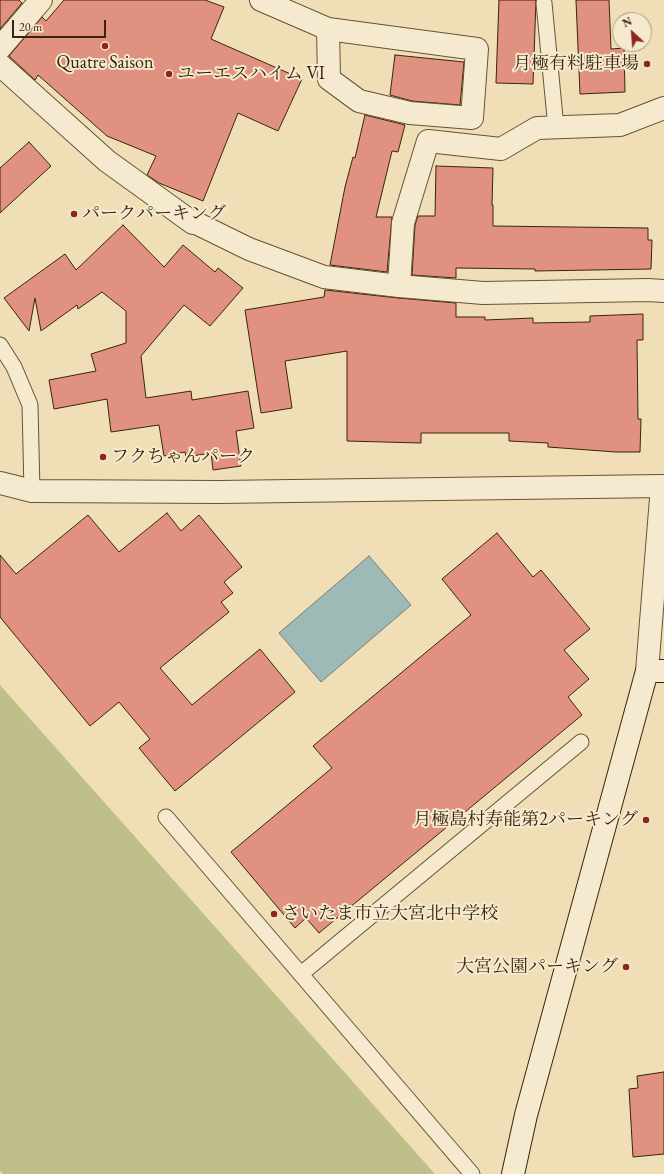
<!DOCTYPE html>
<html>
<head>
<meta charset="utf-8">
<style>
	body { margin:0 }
	#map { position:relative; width:664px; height:1174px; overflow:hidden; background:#efdeb6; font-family:"EB Garamond",serif }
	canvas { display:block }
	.north { position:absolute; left:612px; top:12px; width:40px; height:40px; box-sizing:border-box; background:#f5ead0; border:1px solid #aa9b80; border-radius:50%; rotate:334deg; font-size:11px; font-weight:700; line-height:16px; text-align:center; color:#392509 }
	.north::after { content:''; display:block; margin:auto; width:14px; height:18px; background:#8f2418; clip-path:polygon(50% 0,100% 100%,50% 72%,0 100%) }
	.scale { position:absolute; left:12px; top:20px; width:94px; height:18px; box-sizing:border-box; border:2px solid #392509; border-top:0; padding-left:5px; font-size:12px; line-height:14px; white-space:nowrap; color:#392509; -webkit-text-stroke:3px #f5ead0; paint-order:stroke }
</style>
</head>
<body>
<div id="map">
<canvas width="664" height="1174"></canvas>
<div class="north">N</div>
<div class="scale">20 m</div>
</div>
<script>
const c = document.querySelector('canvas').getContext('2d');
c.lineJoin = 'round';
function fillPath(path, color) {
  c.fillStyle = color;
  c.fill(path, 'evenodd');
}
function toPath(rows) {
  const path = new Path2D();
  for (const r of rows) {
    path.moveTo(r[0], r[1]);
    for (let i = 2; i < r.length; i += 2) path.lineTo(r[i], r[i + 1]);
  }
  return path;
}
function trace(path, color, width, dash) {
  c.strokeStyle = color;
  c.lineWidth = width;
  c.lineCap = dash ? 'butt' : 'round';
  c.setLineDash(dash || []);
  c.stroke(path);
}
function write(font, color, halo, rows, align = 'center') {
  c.font = font + ' "EB Garamond","Noto Serif JP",serif';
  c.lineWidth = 4;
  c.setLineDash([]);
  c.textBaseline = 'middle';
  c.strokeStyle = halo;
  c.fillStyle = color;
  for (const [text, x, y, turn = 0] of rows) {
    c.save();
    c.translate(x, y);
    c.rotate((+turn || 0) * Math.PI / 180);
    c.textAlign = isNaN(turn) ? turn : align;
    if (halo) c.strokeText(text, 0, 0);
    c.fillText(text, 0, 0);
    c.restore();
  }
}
const green = toPath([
	[0,685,435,1174,3,1174,0,1171]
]);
const water = toPath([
	[369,556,411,605,321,682,279,633,369,556]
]);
const building = toPath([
	[0,0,19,0,22,3,0,29,0,0],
	[64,0,205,0,224,7,211,39,302,79,278,131,238,113,203,201,159,183,147,175,156,156,107,136,38,75,35,80,9,56,42,17,46,21,64,0],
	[499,0,536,0,533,84,496,83,499,0],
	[576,0,609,0,611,49,624,48,625,92,580,94,576,0],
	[395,55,464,62,460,105,412,101,390,95,395,55],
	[365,115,405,125,398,152,392,151,376,217,392,217,387,272,330,265,345,187,353,157,355,158,365,115],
	[29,142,51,166,0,213,0,168,29,142],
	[436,166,493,168,492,205,493,205,493,226,648,228,648,240,652,240,651,269,535,271,535,269,456,268,456,278,412,275,415,225,418,216,435,216,436,166],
	[123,225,164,267,183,245,215,272,218,268,243,288,210,326,184,305,141,356,146,398,191,391,192,400,248,391,254,428,236,431,241,466,213,470,211,453,186,457,185,452,164,456,159,425,111,432,107,399,54,409,49,380,96,371,91,354,126,343,126,311,102,292,78,309,77,305,41,331,35,298,29,331,4,298,65,254,76,270,123,225],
	[325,290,398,298,456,303,456,317,485,317,485,320,533,318,533,323,590,322,590,316,643,314,643,340,637,340,638,419,641,419,640,452,616,452,548,447,548,443,509,441,509,433,421,433,421,443,347,441,347,351,285,361,292,408,261,413,245,310,324,297,325,290],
	[167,513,181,531,199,515,242,567,224,582,233,593,221,602,229,612,160,668,192,705,260,649,295,692,175,791,139,748,150,739,119,702,90,726,0,617,0,555,16,574,88,515,119,552,167,513],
	[497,533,533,577,541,570,590,629,564,650,589,679,568,697,582,715,319,933,306,918,295,928,231,852,332,768,313,746,471,615,442,579,497,533],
	[664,1072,664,1154,633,1157,629,1089,638,1088,637,1076,664,1072]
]);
const lane = toPath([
	[544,3,556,128],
	[0,345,14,367,30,405,32,491],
	[166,817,472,1174],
	[301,974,581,742]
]);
const street = toPath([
	[261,0,328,29,477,49,472,118,410,113,359,101,329,79,328,29],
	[0,48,41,0],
	[0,65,107,161,193,223,194,222,249,249,324,277,399,286,483,293,648,290,664,291],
	[399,286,403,223,428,141,501,149,537,128,620,125,664,108],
	[0,483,32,491,219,492,662,486,647,671]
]);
const secondary = toPath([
	[513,1174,526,1115,647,671,664,671]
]);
const markers = [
	[105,46,4,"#8f2418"],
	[647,64,4,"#8f2418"],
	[169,74,4,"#8f2418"],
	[74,214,4,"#8f2418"],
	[103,457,4,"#8f2418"],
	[646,820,4,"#8f2418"],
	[274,914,4,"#8f2418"],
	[626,967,4,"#8f2418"]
];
const poiNames = [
	["Quatre Saison",105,63,"center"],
	["月極有料駐車場",639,64,"right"],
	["ユーエスハイム VI",177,74],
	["パークパーキング",82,214],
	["フクちゃんパーク",111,457],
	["月極島村寿能第2パーキング",638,820,"right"],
	["さいたま市立大宮北中学校",282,914],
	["大宮公園パーキング",618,967,"right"]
];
fillPath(green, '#bfc089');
fillPath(water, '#9dbab7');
trace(water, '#757e71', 1);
fillPath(building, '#e19180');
trace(building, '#392509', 1);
trace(lane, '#665334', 17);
trace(street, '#665334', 24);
trace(secondary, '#392509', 24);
trace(lane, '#f5ead0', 15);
trace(street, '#f5ead0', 22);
trace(secondary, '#f5ead0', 22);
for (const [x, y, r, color] of markers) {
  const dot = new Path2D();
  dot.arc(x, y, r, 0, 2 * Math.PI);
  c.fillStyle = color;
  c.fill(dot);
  trace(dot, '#f5ead0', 1.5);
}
write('18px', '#392509', '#f5ead0', poiNames, 'left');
</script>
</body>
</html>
